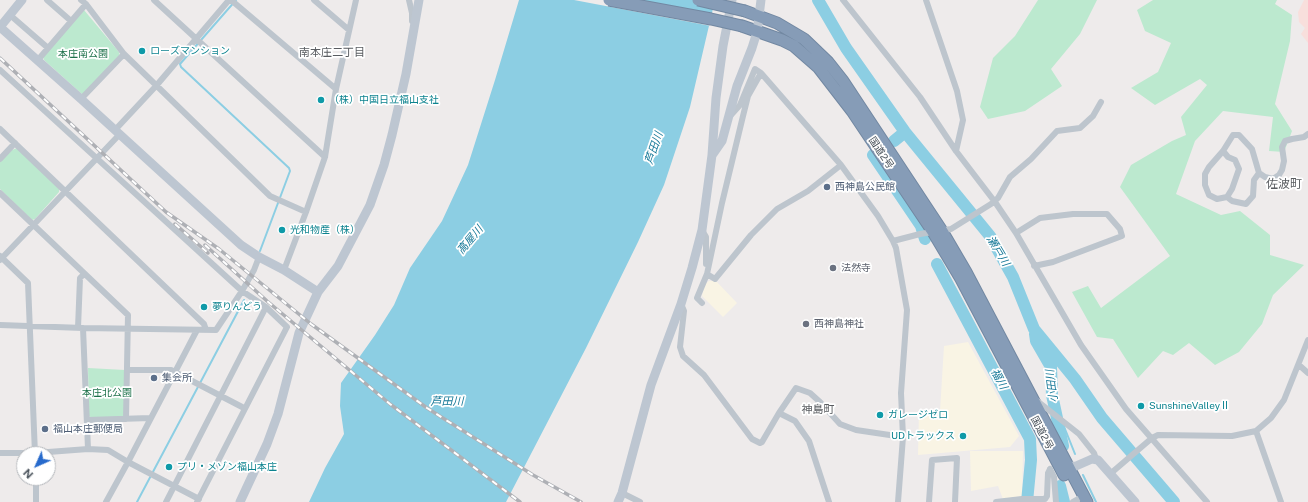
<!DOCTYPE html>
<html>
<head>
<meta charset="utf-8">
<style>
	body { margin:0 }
	#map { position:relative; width:1308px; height:502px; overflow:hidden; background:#eeebeb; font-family:"Public Sans",sans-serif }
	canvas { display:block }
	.north { position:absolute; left:16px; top:446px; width:40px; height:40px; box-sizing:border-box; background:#fff; border:1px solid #b5b8bc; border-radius:50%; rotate:225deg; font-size:11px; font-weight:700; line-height:16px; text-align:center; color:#454e57 }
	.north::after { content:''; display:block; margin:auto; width:14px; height:18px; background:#276acc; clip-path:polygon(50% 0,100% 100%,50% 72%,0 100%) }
</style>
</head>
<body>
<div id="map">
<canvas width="1308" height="502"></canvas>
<div class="north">N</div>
</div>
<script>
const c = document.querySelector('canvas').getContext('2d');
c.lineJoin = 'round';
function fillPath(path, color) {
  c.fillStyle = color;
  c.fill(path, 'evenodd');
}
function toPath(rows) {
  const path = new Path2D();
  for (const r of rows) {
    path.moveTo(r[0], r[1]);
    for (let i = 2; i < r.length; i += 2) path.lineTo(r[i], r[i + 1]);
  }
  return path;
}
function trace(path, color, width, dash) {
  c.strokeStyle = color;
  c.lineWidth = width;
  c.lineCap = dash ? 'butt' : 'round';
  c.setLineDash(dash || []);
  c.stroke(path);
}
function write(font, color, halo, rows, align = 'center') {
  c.font = font + ' "Public Sans","Noto Sans JP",sans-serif';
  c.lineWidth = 3.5;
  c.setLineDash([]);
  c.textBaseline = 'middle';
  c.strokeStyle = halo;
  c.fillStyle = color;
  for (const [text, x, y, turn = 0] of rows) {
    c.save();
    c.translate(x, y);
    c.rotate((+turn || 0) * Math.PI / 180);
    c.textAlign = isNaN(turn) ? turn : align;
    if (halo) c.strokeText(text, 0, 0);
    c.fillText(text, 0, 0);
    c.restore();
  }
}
const commercial = toPath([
	[709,281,716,281,737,303,723,317,702,296,705,284],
	[968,342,1019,436,1010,447,918,455,919,411,940,411,944,346],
	[970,451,1023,451,1022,496,1003,499,998,486,971,491]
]);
const medical = toPath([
	[1304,0,1308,0,1308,43,1301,34,1305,28,1299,22,1298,12]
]);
const green = toPath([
	[1038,0,1097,0,1080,34,1051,69,1062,86,1025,111,988,119,980,107,993,58,1015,36],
	[1153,0,1277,0,1275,4,1292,15,1290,41,1275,104,1292,131,1284,152,1269,151,1273,117,1223,111,1195,141,1176,194,1221,215,1240,211,1270,235,1270,255,1304,265,1273,295,1262,324,1239,352,1215,365,1189,343,1173,355,1163,351,1138,378,1113,339,1097,337,1072,292,1088,286,1101,308,1170,256,1120,187,1131,165,1172,141,1186,135,1181,117,1207,85,1200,79,1155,105,1131,88,1158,72,1171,43,1145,31,1137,10],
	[84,10,119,52,120,57,83,95,44,60,43,57],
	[17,148,59,189,59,192,35,219,32,220,0,189,0,162,12,150],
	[88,368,125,370,125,417,92,418,89,416]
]);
const water = toPath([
	[519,0,715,0,690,107,664,185,638,242,586,348,506,502,309,502,325,468,344,434,340,406,341,383,375,335,394,305,410,268,442,221,468,165,495,80]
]);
const pier = toPath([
	[574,0,631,0,714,15,711,26]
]);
const stream = toPath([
	[236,0,180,64,181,67,289,168,290,171,260,251],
	[1053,400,1060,416],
	[1063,424,1075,454],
	[1083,475,1096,502],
	[137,502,244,300]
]);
const river = toPath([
	[818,0,846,48,905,132,990,236,1013,277,1034,329,1075,379,1102,418,1174,502],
	[894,141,905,132],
	[876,153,873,155,921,226,925,239],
	[937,264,1030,439,1031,460,1027,502],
	[1035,334,1036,341,1051,367,1052,395,1063,446],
	[1060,486,1064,502]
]);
const street = toPath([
	[47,0,71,21],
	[81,0,86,4,124,54,270,196,306,212],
	[154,0,325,157],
	[231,0,336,89],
	[314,0,349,30],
	[409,0,412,13,412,21],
	[843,0,920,97,956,151,995,202,1016,233,1081,345,1126,409,1207,502],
	[926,0,957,91,963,120,956,151],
	[10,15,48,48],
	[37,61,86,4],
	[0,70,242,291,266,307,166,502],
	[81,99,124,54],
	[731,115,740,105,755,69,761,73],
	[0,129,204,324,206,330],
	[115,130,156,86,229,0],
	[1223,151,1228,157,1235,160,1239,169,1232,189,1227,197,1217,199,1209,195,1205,185,1205,174,1209,167,1223,151,1233,135,1239,135,1252,149,1259,173,1265,177,1273,179,1279,175,1282,170,1284,161,1282,147,1285,141,1292,139,1304,137,1308,134],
	[0,159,15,143],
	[0,193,128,315,126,419],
	[1227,197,1232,201,1246,204,1253,196,1254,180,1259,173],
	[702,230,706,237,706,264],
	[1016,233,1040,218,1073,214,1107,214,1120,229,1122,236,1053,262,1034,266],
	[893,241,896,248,907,310,901,393,903,437,898,502],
	[0,256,28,283,35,454],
	[0,260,119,135],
	[284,270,306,212,325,157,336,89,356,0],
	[707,274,715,279,751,235,777,209,808,191,841,165],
	[702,303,697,298,707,274,722,203,743,116,748,96,761,73,841,165,878,216,893,241,920,234,951,229,991,204,998,198,1010,177,1031,159,1057,131,1080,128,1093,116,1101,102],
	[681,304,684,311,680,347,683,356,704,375,752,439,760,443,762,442,779,413,795,421,809,441,829,502],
	[0,325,83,328,216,330,242,291,254,270,259,257],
	[78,328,80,278,84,274],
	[83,328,88,449],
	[1299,365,1308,373],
	[128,370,171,370,244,408],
	[1036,400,1079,434,1094,453,1096,459],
	[779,413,796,388,810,393,820,402,840,424,856,430,903,437],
	[87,420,150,418],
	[1256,431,1281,502],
	[0,453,35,453,88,449,108,450,128,462,199,499],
	[1050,469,1054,477,1056,502],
	[1110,474,1152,438,1158,435,1232,436,1256,431,1271,418,1284,400,1308,340],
	[36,478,36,502],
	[622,493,640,502],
	[106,502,128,462,197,330],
	[197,502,287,327,266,307],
	[929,502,932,460,957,458,955,502],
	[996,502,1022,499,1045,499,1047,496,1048,473,1050,469],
	[1073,502,1084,496]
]);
const secondary = toPath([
	[0,27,81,99,241,245,259,257,284,270,318,292],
	[0,27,22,0],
	[713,154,722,141,737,86,752,48,757,32,761,0],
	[1063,467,1076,466,1092,459,1098,460,1135,502],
	[240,502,267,444,278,414,299,333,318,292,338,266,370,205,384,165,392,135,406,74,419,0],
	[618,502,622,493,651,385,681,304,692,268,702,230,712,155,716,98,723,46,732,0]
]);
const highway = toPath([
	[745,11,777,23,804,39,828,62,843,81,942,231,966,272,1087,502],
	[742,26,782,40,794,46,818,67,852,111,933,232,961,279,1064,475]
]);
const rail = toPath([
	[0,58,166,212,219,249,311,324,427,408,533,475,581,502],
	[175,224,208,253],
	[205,245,267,301,390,404,520,502]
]);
const highwayBridge = toPath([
	[609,0,711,19,742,26],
	[698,0,745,11]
]);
const markers = [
	[142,51,4,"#0f9aa8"],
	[321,100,4,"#0f9aa8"],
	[827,187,4,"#5c6f8a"],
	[282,230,4,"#0f9aa8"],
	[833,268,4,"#6b7280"],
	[204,307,4,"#0f9aa8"],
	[806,324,4,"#6b7280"],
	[154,378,4,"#5c6f8a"],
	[1141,406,4,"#0f9aa8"],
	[880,415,4,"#0f9aa8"],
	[45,429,4,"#5c6f8a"],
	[963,436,4,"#0f9aa8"],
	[169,467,4,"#0f9aa8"]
];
const cultureNames = [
	["ローズマンション",150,51],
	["（株）中国日立福山支社",329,100],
	["光和物産（株）",290,230],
	["夢りんどう",212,307],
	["SunshineValleyⅡ",1149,406],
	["ガレージゼロ",888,415],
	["UDトラックス",955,436,"right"],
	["プリ・メゾン福山本庄",177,467]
];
const parkNames = [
	["本庄南公園",83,54],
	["本庄北公園",107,393]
];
const streetNames = [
	["国道2号",881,153,56],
	["国道2号",1042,433,62]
];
const serviceNames = [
	["西神島公民館",835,187],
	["集会所",162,378],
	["福山本庄郵便局",53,429]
];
const worshipNames = [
	["法然寺",841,268],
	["西神島神社",814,324]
];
const neighbourhoodNames = [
	["南本庄二丁目",332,53],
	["神島町",818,410]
];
const waterNames = [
	["芦田川",654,148,-71],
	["高屋川",470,240,-50],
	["瀬戸川",998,251,59],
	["福川",999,379,62],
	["小田川",1052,386,-97],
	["芦田川",447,402]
];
const quarterNames = [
	["佐波町",1284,184]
];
fillPath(commercial, '#f9f4e4');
fillPath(medical, '#f8dfdc');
fillPath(green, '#bce9cf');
fillPath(water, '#8ccee3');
fillPath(pier, '#eeebeb');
trace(stream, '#8ccee3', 2);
trace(river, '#8ccee3', 12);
trace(highway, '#7288a2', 13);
trace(street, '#bdc5cd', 6);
trace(secondary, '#bdc6d1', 9);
trace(highway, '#869cb7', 11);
trace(rail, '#aeb0b5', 3.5);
trace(rail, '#fff', 2, [6]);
trace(highwayBridge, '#7288a2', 13, []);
trace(highwayBridge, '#869cb7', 11);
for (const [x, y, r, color] of markers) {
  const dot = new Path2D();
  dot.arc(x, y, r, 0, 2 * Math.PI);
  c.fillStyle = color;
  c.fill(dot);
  trace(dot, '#fff', 1.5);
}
write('10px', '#0d838f', '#fff', cultureNames, 'left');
write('10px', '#1d714a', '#fff', parkNames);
write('10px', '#454e57', '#fff', streetNames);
write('10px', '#4e5e75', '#fff', serviceNames, 'left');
write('10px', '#5b616d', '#fff', worshipNames, 'left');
write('11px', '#595c60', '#fff', neighbourhoodNames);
write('italic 11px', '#177998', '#fff', waterNames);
write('12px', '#595c60', '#fff', quarterNames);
</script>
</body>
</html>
